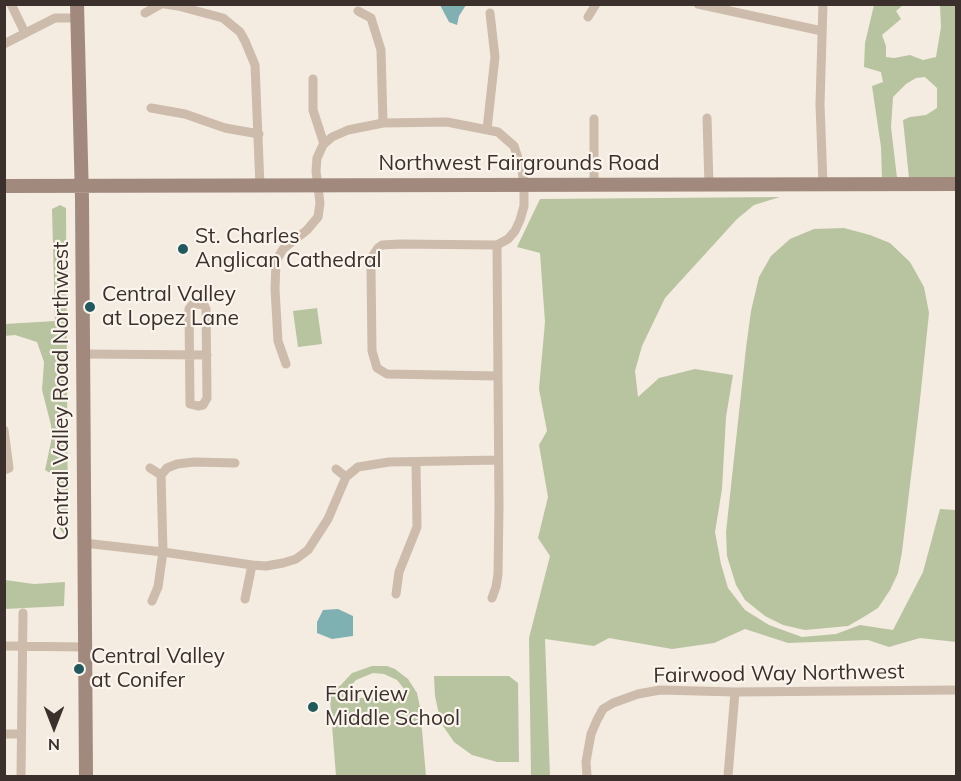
<!DOCTYPE html>
<html>
<head>
<meta charset="utf-8">
<style>
	body { margin:0 }
	#map { position:relative; width:961px; height:781px; overflow:hidden; background:#f4ebe1; font-family:Mulish,sans-serif }
	canvas { display:block }
	.frame { position:absolute; inset:0; border:6px solid #3b302b; pointer-events:none }
	.north { position:absolute; left:24px; top:697px; width:60px; height:60px; -webkit-text-stroke:4px #fbf5ee; paint-order:stroke; rotate:180deg; font-size:16px; font-weight:700; line-height:24px; text-align:center; color:#3b302b }
	.north::after { content:''; display:block; margin:auto; width:21px; height:27px; background:#3b302b; clip-path:polygon(50% 0,100% 100%,50% 72%,0 100%) }
</style>
</head>
<body>
<div id="map">
<canvas width="961" height="781"></canvas>
<div class="frame"></div>
<div class="north">N</div>
</div>
<script>
const c = document.querySelector('canvas').getContext('2d');
c.lineJoin = 'round';
function fillPath(path, color) {
  c.fillStyle = color;
  c.fill(path, 'evenodd');
}
function toPath(rows) {
  const path = new Path2D();
  for (const r of rows) {
    path.moveTo(r[0], r[1]);
    for (let i = 2; i < r.length; i += 2) path.lineTo(r[i], r[i + 1]);
  }
  return path;
}
function trace(path, color, width, dash) {
  c.strokeStyle = color;
  c.lineWidth = width;
  c.lineCap = dash ? 'butt' : 'round';
  c.setLineDash(dash || []);
  c.stroke(path);
}
function write(font, color, halo, rows, align = 'center') {
  c.font = font + ' Mulish,sans-serif';
  c.lineWidth = 4.5;
  c.setLineDash([]);
  c.textBaseline = 'middle';
  c.strokeStyle = halo;
  c.fillStyle = color;
  for (const [text, x, y, turn = 0] of rows) {
    c.save();
    c.translate(x, y);
    c.rotate((+turn || 0) * Math.PI / 180);
    c.textAlign = isNaN(turn) ? turn : align;
    if (halo) c.strokeText(text, 0, 0);
    c.fillText(text, 0, 0);
    c.restore();
  }
}
const green = toPath([
	[874,5,903,5,896,11,901,19,882,35,886,46,886,57,894,58,910,55,923,60,936,57,941,27,940,5,956,5,956,178,909,178,903,120,910,117,926,115,937,108,937,88,925,77,916,78,906,84,893,97,891,127,897,178,882,177,881,147,872,86,883,82,881,72,864,67,865,43],
	[780,197,754,205,737,219,665,298,642,346,635,371,638,397,659,378,695,369,733,375,726,417,722,489,715,532,721,564,728,588,745,610,769,625,802,637,836,634,860,625,893,630,923,572,940,509,956,510,956,642,920,638,889,647,868,640,788,643,745,629,714,643,672,649,609,638,594,646,545,639,550,776,531,776,529,638,550,556,538,538,548,497,539,445,547,431,539,389,545,322,540,253,517,247,540,199],
	[60,205,66,208,68,539,56,524,63,499,59,478,45,470,51,442,51,425,42,390,44,362,37,342,15,335,4,336,5,324,55,321,52,209],
	[844,228,870,235,890,243,910,262,924,287,929,313,919,409,902,552,898,573,890,590,878,608,862,618,848,626,805,630,783,625,765,616,745,600,736,585,727,556,726,532,746,348,751,311,759,277,771,256,790,239,814,229],
	[317,308,322,344,298,347,293,311],
	[5,580,34,584,65,582,64,606,5,609],
	[372,666,387,666,395,669,408,679,417,693,420,707,426,776,336,776,329,687,340,686,352,673],
	[373,673,384,674,397,680,409,695,343,699,347,690,356,680],
	[434,676,509,676,518,683,519,762,497,762,472,755,454,742,441,723,435,696]
]);
const water = toPath([
	[440,5,466,5,459,16,457,25,449,22],
	[338,609,353,616,353,636,332,639,317,633,317,622,323,610]
]);
const minor = toPath([
	[11,4,25,33],
	[165,4,178,6,223,18,240,32,245,41,255,65,260,186],
	[698,4,822,31],
	[358,11,371,18,381,50,383,123],
	[145,13,161,4],
	[588,17,596,4],
	[4,44,55,18,77,18],
	[313,79,313,110,324,144],
	[151,108,185,114,225,128,259,134],
	[707,118,709,185],
	[487,129,495,57,490,13],
	[823,184,820,104,823,4],
	[594,185,594,119],
	[198,304,204,305,206,309,207,398,203,405,198,406,190,404,189,309,192,305,198,304],
	[82,354,207,355],
	[286,364,278,341,275,289,276,261,283,249,307,230,318,217,320,203,316,171,317,158,323,145,332,137,348,130,383,123,447,122,498,132,514,146,522,170,524,185,524,206,520,220,515,231,508,239,497,245,400,244,382,245,378,248,372,257,371,269,372,351,377,368,387,374,498,376],
	[4,430,9,468,4,470],
	[150,468,161,475],
	[336,469,346,477],
	[84,543,163,552,252,565,266,566,283,563,296,559,308,550,328,519,346,477,358,467,389,462,498,460],
	[396,594,399,572,417,527,416,463],
	[492,598,496,587,498,574,499,507,497,245],
	[245,599,252,565],
	[152,601,158,587,163,552,161,475,167,468,177,464,194,462,235,463],
	[4,646,85,647],
	[4,734,21,734],
	[21,776,23,613],
	[587,776,586,762,591,734,597,720,603,709,613,703,638,694,660,690,735,692,956,690],
	[728,776,735,692]
]);
const secondary = toPath([
	[77,4,82,199,86,776],
	[4,186,956,184]
]);
const markers = [
	[183,249,6,"#1f5a5e"],
	[90,307,6,"#1f5a5e"],
	[79,669,6,"#1f5a5e"],
	[313,707,6,"#1f5a5e"]
];
const streetNames = [
	["Northwest Fairgrounds Road",519,164],
	["Central Valley Road Northwest",62,391,-90],
	["Fairwood Way Northwest",779,674,-1]
];
const poiNames = [
	["St. Charles",195,237],
	["Anglican Cathedral",195,261],
	["Central Valley",102,295],
	["at Lopez Lane",102,319],
	["Central Valley",91,657],
	["at Conifer",91,681],
	["Fairview",325,695],
	["Middle School",325,719]
];
fillPath(green, '#b8c4a0');
fillPath(water, '#7fb0b2');
trace(minor, '#cdbbac', 9);
trace(secondary, '#a18a7d', 14);
for (const [x, y, r, color] of markers) {
  const dot = new Path2D();
  dot.arc(x, y, r, 0, 2 * Math.PI);
  c.fillStyle = color;
  c.fill(dot);
  trace(dot, '#fbf5ee', 2);
}
write('21px', '#3b302b', '#fbf5ee', streetNames);
write('21px', '#3b302b', '#fbf5ee', poiNames, 'left');
</script>
</body>
</html>
